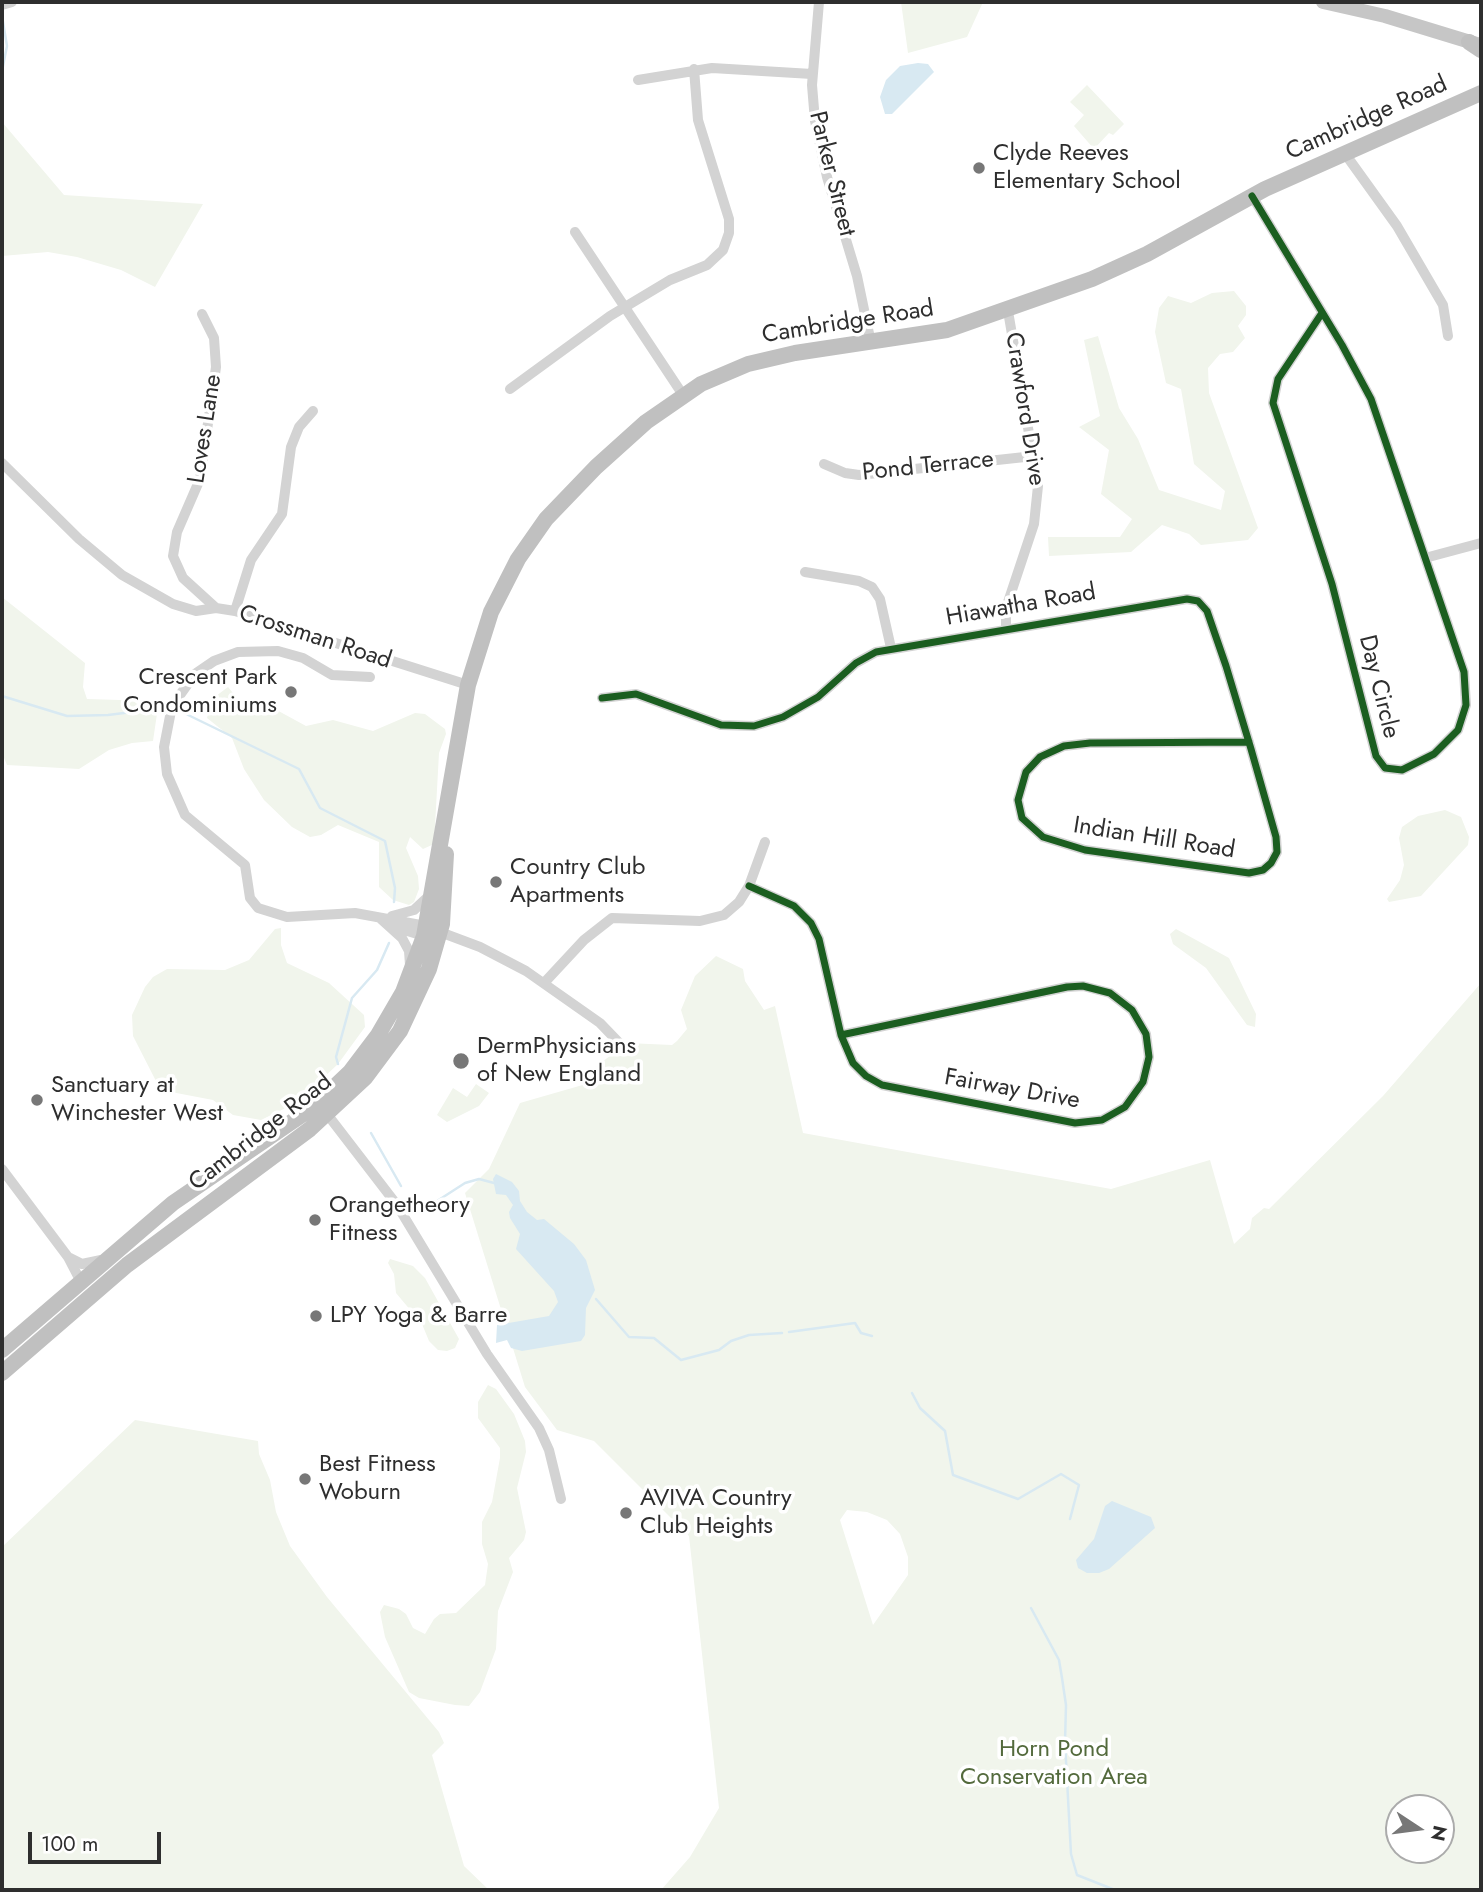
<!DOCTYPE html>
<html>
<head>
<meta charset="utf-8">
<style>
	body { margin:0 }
	#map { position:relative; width:1483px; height:1892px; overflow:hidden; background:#fff; font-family:Jost,sans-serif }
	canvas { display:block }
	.frame { position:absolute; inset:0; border:4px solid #2e2e2e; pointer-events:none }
	.north { position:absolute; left:1385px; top:1794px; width:70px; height:70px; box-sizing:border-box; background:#fff; border:2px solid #ababab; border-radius:50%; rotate:103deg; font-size:19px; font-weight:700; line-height:28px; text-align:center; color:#2e2e2e }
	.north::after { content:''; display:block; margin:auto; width:24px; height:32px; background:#777; clip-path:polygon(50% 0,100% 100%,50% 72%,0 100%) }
	.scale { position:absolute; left:28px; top:1832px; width:133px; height:32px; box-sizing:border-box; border:4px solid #2e2e2e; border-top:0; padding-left:9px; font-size:21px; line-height:24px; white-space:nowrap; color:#2e2e2e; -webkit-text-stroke:5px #fff; paint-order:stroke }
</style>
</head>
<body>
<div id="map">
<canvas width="1483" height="1892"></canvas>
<div class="frame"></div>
<div class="north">N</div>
<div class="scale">100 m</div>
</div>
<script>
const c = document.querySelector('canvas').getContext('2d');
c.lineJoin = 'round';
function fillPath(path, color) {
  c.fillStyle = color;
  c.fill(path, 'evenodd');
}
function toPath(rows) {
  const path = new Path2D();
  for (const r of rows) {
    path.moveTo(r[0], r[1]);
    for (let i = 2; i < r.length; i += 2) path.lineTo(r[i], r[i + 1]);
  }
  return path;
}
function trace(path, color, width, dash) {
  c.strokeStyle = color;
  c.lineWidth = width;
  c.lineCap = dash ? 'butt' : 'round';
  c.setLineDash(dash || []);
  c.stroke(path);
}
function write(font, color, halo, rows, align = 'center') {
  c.font = font + ' Jost,sans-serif';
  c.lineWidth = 7;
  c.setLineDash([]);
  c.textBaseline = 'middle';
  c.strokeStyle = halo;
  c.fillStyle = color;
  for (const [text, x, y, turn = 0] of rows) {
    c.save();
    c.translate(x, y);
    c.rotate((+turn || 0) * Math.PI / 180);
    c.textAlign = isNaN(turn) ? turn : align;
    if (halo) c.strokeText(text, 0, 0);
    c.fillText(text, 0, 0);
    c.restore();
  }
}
const green = toPath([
	[901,2,983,2,967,37,908,53],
	[1087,85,1124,124,1113,135,1109,133,1094,149,1074,126,1084,115,1070,102],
	[2,122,64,195,203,204,155,287,121,270,77,257,48,252,2,256],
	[1234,291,1246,306,1246,315,1238,326,1245,338,1233,352,1220,354,1208,368,1209,393,1258,528,1248,540,1201,545,1189,534,1162,525,1131,552,1049,556,1048,537,1120,537,1132,519,1101,494,1109,450,1079,427,1100,416,1084,340,1098,336,1119,408,1138,439,1159,490,1221,510,1225,491,1194,464,1181,389,1166,383,1155,332,1159,308,1168,296,1191,303,1212,293],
	[2,597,85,663,83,687,87,699,153,701,158,707,153,741,132,743,109,750,79,769,7,765,2,753],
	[228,687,238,699,273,708,306,726,333,720,373,731,415,713,425,714,445,729,446,734,439,753,434,844,423,849,410,837,406,848,418,876,419,889,414,902,409,905,393,900,379,887,379,842,338,825,321,835,310,837,292,827,264,800,244,769,232,738,207,718,212,699],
	[1445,810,1461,817,1469,837,1468,845,1421,896,1389,902,1387,899,1400,880,1404,865,1399,838,1402,827,1418,816],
	[281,928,281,945,287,963,329,983,364,1015,365,1027,338,1064,298,1102,261,1120,233,1115,213,1100,166,1091,158,1085,133,1036,132,1015,145,987,153,977,167,969,225,970,249,960,275,929],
	[1176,929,1229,958,1256,1014,1255,1027,1247,1025,1206,968,1173,944,1170,934],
	[716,956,743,969,745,981,764,1010,775,1006,803,1133,1111,1189,1210,1160,1234,1244,1250,1229,1252,1218,1264,1208,1269,1209,1383,1096,1481,983,1481,1890,661,1890,690,1857,719,1808,689,1536,594,1441,557,1430,525,1387,465,1193,489,1169,520,1103,593,1082,594,1068,627,1043,672,1045,677,1041,687,1029,681,1010,695,976],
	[847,1510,867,1512,887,1520,900,1534,908,1557,908,1575,873,1625,840,1520],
	[1399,1808,1441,1808,1441,1850,1399,1850],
	[476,1084,489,1093,479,1106,447,1122,437,1115,453,1088,467,1097],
	[390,1259,413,1266,425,1278,459,1339,455,1348,447,1351,438,1350,429,1341,422,1324,396,1293,394,1274,388,1263],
	[488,1385,496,1389,514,1414,525,1441,526,1452,517,1488,526,1532,524,1540,509,1558,513,1572,498,1611,496,1649,480,1692,469,1706,455,1705,419,1698,409,1692,385,1637,380,1612,384,1605,399,1609,406,1614,413,1628,425,1634,434,1619,440,1614,456,1613,485,1585,488,1564,482,1544,482,1522,492,1502,500,1458,500,1448,478,1418,478,1402],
	[135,1420,258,1441,259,1454,270,1480,276,1512,290,1546,327,1597,439,1732,444,1743,432,1755,464,1866,489,1890,2,1890,2,1547]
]);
const water = toPath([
	[918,63,928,64,934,72,892,114,885,114,880,97,886,80,900,66],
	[496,1174,512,1182,519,1191,520,1201,527,1212,537,1220,544,1219,574,1244,586,1260,595,1290,586,1308,585,1335,581,1341,522,1351,511,1348,507,1340,496,1343,497,1325,549,1316,558,1302,554,1291,516,1249,520,1234,510,1218,509,1212,513,1205,506,1195,496,1194,493,1179],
	[1112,1501,1151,1517,1155,1528,1109,1569,1099,1573,1087,1573,1078,1568,1076,1560,1094,1539,1105,1506]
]);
const stream = toPath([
	[2,16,7,46,2,71],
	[2,696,67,716,108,715,164,708],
	[184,713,299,769,320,808,385,841,395,888,394,902],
	[338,1064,336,1057,352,998,377,970,389,943],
	[371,1133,401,1186],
	[410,1201,420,1212,465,1183,479,1179,494,1183],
	[596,1299,629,1337,654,1338,681,1360,719,1350,731,1341,749,1335,782,1333],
	[789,1332,855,1323,861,1333,872,1336],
	[912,1393,920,1408,945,1431,953,1475,1018,1499,1061,1474,1079,1485,1070,1519],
	[1031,1608,1059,1660,1062,1678,1066,1705,1065,1742,1071,1854,1077,1875,1115,1890]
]);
const minor = toPath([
	[819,2,812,85,815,121,827,177,857,276,871,343],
	[2,5,12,2],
	[638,80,712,68,812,74],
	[1346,155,1397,226,1443,305,1448,336],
	[1252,196,1342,345,1371,399,1464,672,1466,705,1458,730,1434,754,1402,770,1385,768,1376,756,1332,584,1273,403,1278,379,1322,313],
	[575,232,683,395],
	[202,314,214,338,216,367,200,479,177,532,173,556,183,578,216,608],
	[510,389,610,316,670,280,707,265,723,250,729,233,729,219,698,120,694,69],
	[2,463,79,539,122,575,173,604,196,611,216,608,235,611,468,685],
	[824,464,845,473,859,475,1034,456],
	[1425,558,1481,543],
	[805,572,859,581,872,587,880,599,891,648],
	[235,611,251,560,282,514,291,447,299,427,313,411],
	[1006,628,1006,608,1034,524,1038,486,1008,311],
	[370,677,332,675,303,658,278,651,238,652,214,661,195,674,172,706,164,747,167,774,185,815,245,865,250,898,258,908,287,917,355,913,426,926],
	[602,698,636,694,721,725,754,726,783,717,818,697,856,663,876,652,1187,599,1198,601,1207,611,1226,666,1251,749,1276,837,1277,852,1271,863,1263,870,1249,873,1085,850,1043,837,1022,818,1018,800,1026,772,1040,757,1064,746,1090,743,1249,742],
	[749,886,794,906,811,923,819,939,841,1035,1067,987,1083,986,1110,993,1132,1010,1146,1034,1149,1057,1143,1082,1125,1107,1102,1120,1075,1123,882,1085,866,1076,853,1063,841,1035],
	[392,916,414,910,429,896],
	[381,919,402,938,409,951,410,965],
	[394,927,424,936],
	[440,932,480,947,526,971,600,1023,626,1050],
	[544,983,584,940,612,918,700,921,724,915,739,902,749,886,765,842],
	[327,1114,397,1205,487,1354,539,1428,549,1450,561,1499],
	[2,1169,68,1257,81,1282],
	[68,1257,82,1264,101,1260]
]);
const major = toPath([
	[1323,2,1385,16,1480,45]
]);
const highway = toPath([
	[1469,42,1481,50],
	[2,1350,173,1203,312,1108,350,1072,378,1035,403,992,424,936,468,685,491,612,518,559,546,519,596,467,646,422,701,384,748,364,795,353,947,330,1092,279,1147,254,1265,189,1481,93],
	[2,1373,127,1265,310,1129,365,1078,400,1031,429,969,442,924,446,854]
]);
const cycleway = toPath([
	[1252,196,1342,345,1371,399,1464,672,1466,705,1458,730,1434,754,1402,770,1385,768,1376,756,1332,584,1273,403,1278,379,1322,313],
	[602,698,636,694,721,725,754,726,783,717,818,697,856,663,876,652,1187,599,1198,601,1207,611,1226,666,1251,749,1276,837,1277,852,1271,863,1263,870,1249,873,1085,850,1043,837,1022,818,1018,800,1026,772,1040,757,1064,746,1090,743,1249,742],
	[749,886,794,906,811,923,819,939,841,1035,1067,987,1083,986,1110,993,1132,1010,1146,1034,1149,1057,1143,1082,1125,1107,1102,1120,1075,1123,882,1085,866,1076,853,1063,841,1035]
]);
const markers = [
	[979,168,7,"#777"],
	[291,692,7,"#777"],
	[496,882,7,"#777"],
	[461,1061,9,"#777"],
	[37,1100,7,"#777"],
	[315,1220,7,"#777"],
	[316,1316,7,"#777"],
	[305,1479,7,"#777"],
	[626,1513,7,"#777"]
];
const streetNames = [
	["Cambridge Road",1367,119,-24],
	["Parker Street",831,174,76],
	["Cambridge Road",848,323,-9],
	["Crawford Drive",1024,409,81],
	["Loves Lane",206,429,-81],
	["Pond Terrace",928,467,-6],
	["Hiawatha Road",1021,606,-10],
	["Crossman Road",315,638,18],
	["Day Circle",1378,687,76],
	["Indian Hill Road",1154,839,9],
	["Fairway Drive",1012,1090,10],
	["Cambridge Road",261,1133,-38]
];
const poiNames = [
	["Clyde Reeves",993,154],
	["Elementary School",993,182],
	["Crescent Park",277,678,"right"],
	["Condominiums",277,706,"right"],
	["Country Club",510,868],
	["Apartments",510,896],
	["DermPhysicians",477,1047],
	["of New England",477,1075],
	["Sanctuary at",51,1086],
	["Winchester West",51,1114],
	["Orangetheory",329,1206],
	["Fitness",329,1234],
	["LPY Yoga & Barre",330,1316],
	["Best Fitness",319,1465],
	["Woburn",319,1493],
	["AVIVA Country",640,1499],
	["Club Heights",640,1527]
];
const parkNames = [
	["Horn Pond",1054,1750],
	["Conservation Area",1054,1778]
];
fillPath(green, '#f1f5ec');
fillPath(water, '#d8e9f2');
trace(stream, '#d8e9f2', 2.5);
trace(minor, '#d3d3d3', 10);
trace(major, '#c6c6c6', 14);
trace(highway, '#c0c0c0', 16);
trace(cycleway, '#1b5e20', 7);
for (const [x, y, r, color] of markers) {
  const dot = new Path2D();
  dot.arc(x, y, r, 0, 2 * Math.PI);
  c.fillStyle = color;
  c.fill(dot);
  trace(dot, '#fff', 2.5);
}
write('24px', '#2e2e2e', '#fff', streetNames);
write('24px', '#2e2e2e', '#fff', poiNames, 'left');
write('24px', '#536a3c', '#fff', parkNames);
</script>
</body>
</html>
